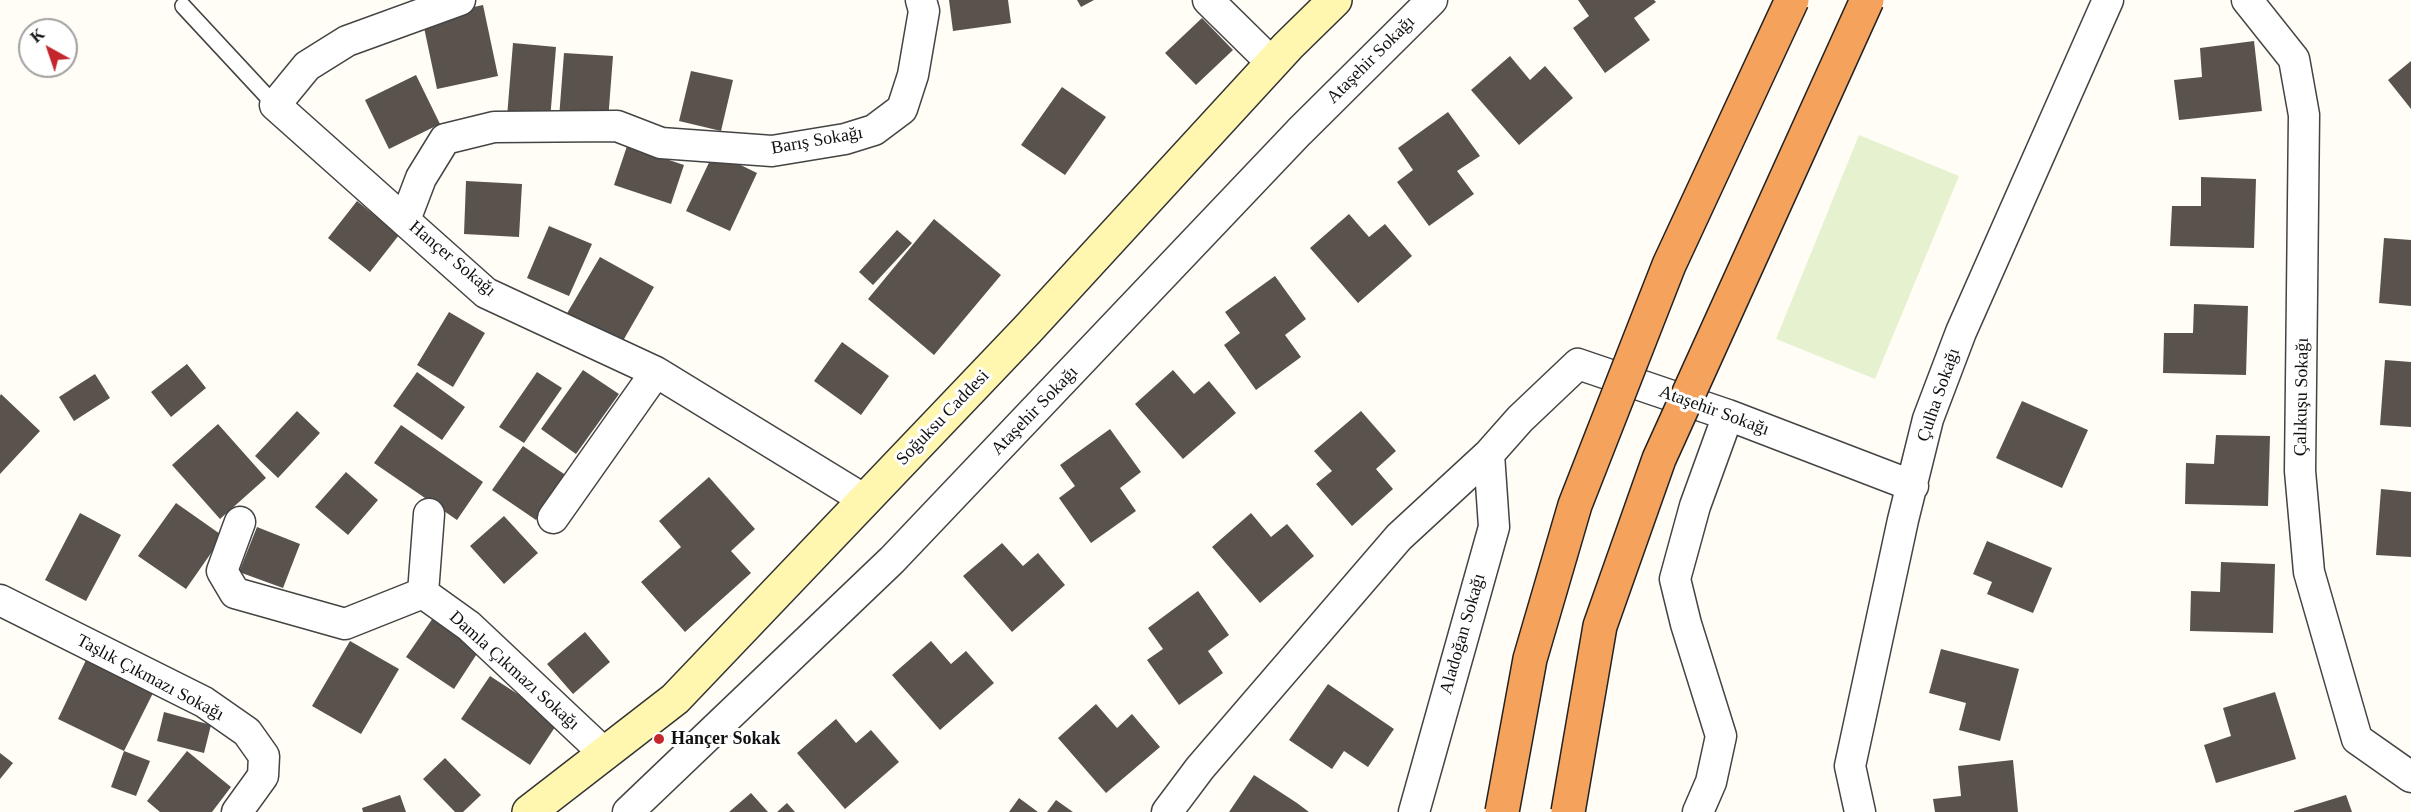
<!DOCTYPE html>
<html>
<head>
<meta charset="utf-8">
<style>
	body { margin:0 }
	#map { position:relative; width:2411px; height:812px; overflow:hidden; background:#fffdf5; font-family:"Times New Roman",serif }
	canvas { display:block }
	.north { position:absolute; left:18px; top:18px; width:60px; height:60px; box-sizing:border-box; background:#fff; border:2px solid #a0a0a0; border-radius:50%; rotate:320deg; font-size:16px; font-weight:700; line-height:24px; text-align:center; color:#111 }
	.north::after { content:''; display:block; margin:auto; width:21px; height:27px; background:#c4262e; clip-path:polygon(50% 0,100% 100%,50% 72%,0 100%) }
</style>
</head>
<body>
<div id="map">
<canvas width="2411" height="812"></canvas>
<div class="north">K</div>
</div>
<script>
const c = document.querySelector('canvas').getContext('2d');
c.lineJoin = 'round';
function fillPath(path, color) {
  c.fillStyle = color;
  c.fill(path, 'evenodd');
}
function toPath(rows) {
  const path = new Path2D();
  for (const r of rows) {
    path.moveTo(r[0], r[1]);
    for (let i = 2; i < r.length; i += 2) path.lineTo(r[i], r[i + 1]);
  }
  return path;
}
function trace(path, color, width, dash) {
  c.strokeStyle = color;
  c.lineWidth = width;
  c.lineCap = dash ? 'butt' : 'round';
  c.setLineDash(dash || []);
  c.stroke(path);
}
function write(font, color, halo, rows, align = 'center') {
  c.font = font + ' "Times New Roman",serif';
  c.lineWidth = 6;
  c.setLineDash([]);
  c.textBaseline = 'middle';
  c.strokeStyle = halo;
  c.fillStyle = color;
  for (const [text, x, y, turn = 0] of rows) {
    c.save();
    c.translate(x, y);
    c.rotate((+turn || 0) * Math.PI / 180);
    c.textAlign = isNaN(turn) ? turn : align;
    if (halo) c.strokeText(text, 0, 0);
    c.fillText(text, 0, 0);
    c.restore();
  }
}
const pitch = toPath([
	[1859,135,1959,176,1875,379,1776,339]
]);
const building = toPath([
	[949,0,1008,0,1011,23,953,31],
	[1077,0,1094,0,1081,7],
	[1578,0,1654,0,1656,2,1634,18,1650,40,1605,73,1573,28,1589,16],
	[483,5,498,76,437,89,422,18],
	[1202,18,1233,50,1196,85,1165,53],
	[2254,41,2262,111,2179,120,2174,80,2202,77,2200,48],
	[513,43,556,47,550,120,507,117],
	[564,53,613,56,608,121,559,118],
	[1510,56,1530,80,1545,66,1573,98,1519,145,1471,90],
	[2411,61,2411,109,2388,80],
	[691,71,733,80,721,131,679,121],
	[416,75,440,124,389,149,365,100],
	[1062,87,1106,117,1065,175,1021,145],
	[1448,112,1480,156,1457,171,1474,194,1429,226,1397,182,1413,170,1398,148],
	[627,146,684,165,671,204,614,185],
	[714,152,757,173,730,231,686,211],
	[2201,177,2256,179,2254,248,2170,246,2172,206,2201,206],
	[466,181,522,184,519,237,464,234],
	[357,201,399,235,370,272,328,238],
	[1349,214,1369,237,1385,224,1412,256,1358,303,1310,248],
	[934,219,1001,275,934,355,868,299],
	[549,226,592,244,569,296,527,278],
	[897,230,912,243,873,285,859,272],
	[2384,238,2411,240,2411,306,2379,303],
	[600,257,654,287,620,346,566,315],
	[1275,276,1306,319,1285,335,1301,357,1256,390,1224,345,1240,333,1225,312],
	[2194,304,2248,306,2246,375,2163,373,2164,333,2193,333],
	[449,312,485,333,453,387,417,365],
	[842,342,889,376,861,415,814,381],
	[2385,360,2411,362,2411,427,2380,425],
	[187,364,206,388,171,417,151,392],
	[583,370,619,394,576,454,541,429],
	[1173,370,1194,394,1209,381,1236,413,1183,459,1135,404],
	[417,372,465,407,442,440,393,406],
	[537,372,562,388,524,443,499,427],
	[95,374,110,398,74,421,59,397],
	[1,394,40,431,0,474,0,396],
	[2022,401,2088,430,2062,488,1996,458],
	[297,411,320,433,278,478,255,456],
	[1361,411,1396,451,1376,469,1393,489,1352,526,1316,484,1332,471,1314,451],
	[218,424,266,478,220,519,172,465],
	[401,425,483,482,457,520,374,463],
	[1110,429,1141,472,1120,488,1136,511,1091,543,1059,498,1075,486,1060,465],
	[2216,435,2270,436,2268,506,2185,504,2186,463,2214,464],
	[523,446,567,476,536,520,492,490],
	[346,472,378,500,348,535,315,507],
	[709,477,755,529,731,551,751,573,685,632,641,582,681,547,659,521],
	[2381,489,2411,492,2411,557,2376,555],
	[176,503,223,536,186,589,138,556],
	[80,513,121,535,86,601,45,580],
	[1251,513,1271,537,1287,524,1314,556,1260,603,1212,547],
	[504,516,538,553,504,584,470,546],
	[257,527,300,544,283,588,239,572],
	[1987,541,2052,568,2033,613,1987,594,1992,582,1973,574],
	[1002,543,1023,566,1038,553,1065,585,1012,632,963,576],
	[2221,562,2275,564,2273,633,2190,631,2191,591,2220,592],
	[1198,591,1229,635,1208,651,1223,673,1179,705,1147,660,1163,649,1148,628],
	[435,615,482,646,454,689,406,657],
	[585,632,610,662,573,694,547,664],
	[350,641,399,669,361,734,312,706],
	[931,641,951,664,966,651,994,683,940,730,892,675],
	[1941,649,2019,669,2000,741,1959,730,1966,703,1929,693],
	[86,660,153,693,124,751,150,761,136,796,111,787,124,751,58,719],
	[490,676,559,721,530,765,461,719],
	[1328,684,1394,729,1368,767,1344,751,1332,769,1289,740],
	[2275,692,2296,759,2216,783,2204,745,2231,736,2223,708],
	[1096,704,1117,728,1132,714,1160,747,1106,793,1058,738],
	[164,712,211,725,204,753,157,741],
	[836,719,856,743,871,730,899,762,845,809,797,753],
	[187,751,231,787,212,812,160,812,147,801],
	[0,753,13,763,0,779],
	[445,758,481,795,463,812,455,812,423,779],
	[2013,760,2018,812,1935,812,1933,799,1961,796,1958,766],
	[1254,775,1297,803,1309,812,1229,812],
	[751,793,768,812,729,812],
	[400,795,406,812,363,812,362,808],
	[2346,795,2352,812,2294,812,2294,811],
	[1019,798,1038,812,1009,812],
	[1056,800,1073,812,1047,812],
	[787,803,795,812,777,812]
]);
const lane = toPath([
	[183,6,275,105]
]);
const street = toPath([
	[460,0,347,41,307,66,275,105,486,293,656,372,865,500],
	[1208,0,1272,63],
	[2247,0,2294,59,2304,115,2300,471,2309,572,2357,739,2411,777],
	[405,220,421,178,445,139,494,127,617,126,661,143,772,151,845,139,874,130,902,109,913,75,924,11,921,0],
	[553,518,656,372],
	[240,522,222,571,235,593,345,624,423,593,469,626,603,752],
	[423,593,429,514],
	[0,600,204,702,247,732,264,756,263,776,237,812],
	[628,812,892,560,1299,132,1432,0],
	[1167,812,1200,768,1399,537,1489,454,1520,419,1578,364,1728,415,1913,486],
	[1414,812,1494,527,1489,454],
	[1698,812,1711,782,1721,736,1686,624,1675,579,1695,506,1728,415],
	[1860,812,1850,766,1903,520,1928,419,1961,332,2108,0]
]);
const secondary = toPath([
	[529,812,675,699,1027,330,1288,46,1335,0]
]);
const highwayBridge = toPath([
	[1502,812,1530,659,1575,505,1669,265,1792,0],
	[1568,812,1600,626,1659,459,1867,0]
]);
const markers = [
	[659,739,6,"#c4262e"]
];
const streetNames = [
	["Ataşehir Sokağı",1371,60,-45],
	["Barış Sokağı",817,141,-10],
	["Hançer Sokağı",452,259,40],
	["Çulha Sokağı",1939,395,-71],
	["Çalıkuşu Sokağı",2302,397,-89],
	["Ataşehir Sokağı",1035,411,-46],
	["Ataşehir Sokağı",1714,411,20],
	["Soğuksu Caddesi",943,418,-46],
	["Aladoğan Sokağı",1463,634,-74],
	["Damla Çıkmazı Sokağı",514,671,42],
	["Taşlık Çıkmazı Sokağı",150,678,28]
];
const poiNames = [
	["Hançer Sokak",671,739]
];
fillPath(pitch, '#e6f2cf');
fillPath(building, '#5a524d');
trace(lane, '#444', 18);
trace(street, '#444', 33);
trace(secondary, '#333', 36);
trace(lane, '#fff', 15);
trace(street, '#fff', 30);
trace(secondary, '#fff6b0', 33);
trace(highwayBridge, '#222', 36, []);
trace(highwayBridge, '#f5a25d', 33);
for (const [x, y, r, color] of markers) {
  const dot = new Path2D();
  dot.arc(x, y, r, 0, 2 * Math.PI);
  c.fillStyle = color;
  c.fill(dot);
  trace(dot, '#fff', 2);
}
write('18px', '#111', '#fff', streetNames);
write('bold 18px', '#111', '#fff', poiNames, 'left');
</script>
</body>
</html>
